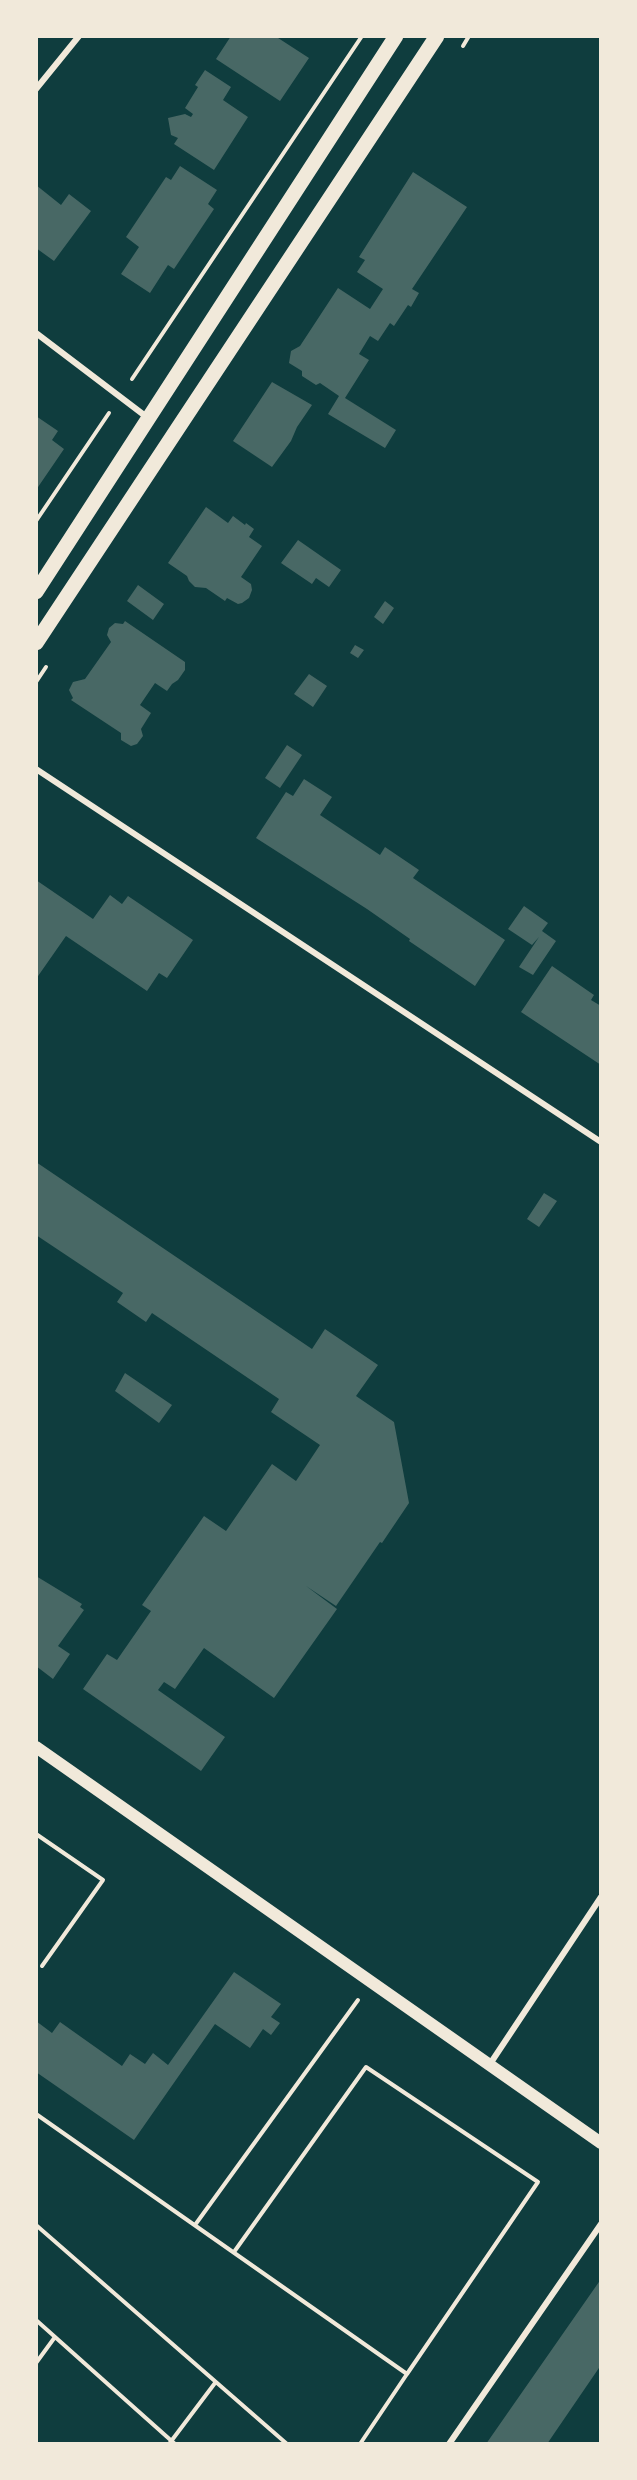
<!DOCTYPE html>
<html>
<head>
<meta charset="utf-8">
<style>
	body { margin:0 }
	#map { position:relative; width:637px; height:2480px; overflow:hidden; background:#0f3d3e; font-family:"IBM Plex Sans",sans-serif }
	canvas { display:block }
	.frame { position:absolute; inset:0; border:38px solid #f1e9da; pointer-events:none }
</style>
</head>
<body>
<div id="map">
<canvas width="637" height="2480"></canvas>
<div class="frame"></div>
</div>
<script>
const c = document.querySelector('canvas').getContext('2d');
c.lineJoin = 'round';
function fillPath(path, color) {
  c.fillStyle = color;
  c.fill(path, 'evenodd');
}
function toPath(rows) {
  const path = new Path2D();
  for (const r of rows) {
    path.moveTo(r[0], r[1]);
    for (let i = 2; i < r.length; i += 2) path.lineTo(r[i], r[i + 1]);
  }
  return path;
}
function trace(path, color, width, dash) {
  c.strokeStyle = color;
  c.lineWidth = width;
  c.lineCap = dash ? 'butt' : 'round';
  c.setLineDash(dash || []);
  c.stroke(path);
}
const building = toPath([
	[231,36,275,36,309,58,280,101,216,59],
	[205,70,231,87,223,100,248,117,214,170,174,144,178,138,171,135,168,118,185,114,191,117,193,114,185,108,198,87,195,85],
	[180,166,217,190,208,204,214,209,174,269,168,265,150,293,121,274,139,247,126,237,166,177,171,180],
	[413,172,467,207,412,289,419,293,411,307,408,305,394,326,390,323,378,341,370,336,359,354,369,360,345,398,396,430,385,448,328,414,339,396,320,383,316,385,302,376,302,371,289,363,291,351,300,346,338,288,370,309,383,289,357,272,365,260,359,257],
	[36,185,61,205,69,194,91,211,54,261,36,248],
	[272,382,312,405,297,427,291,441,272,467,233,441],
	[36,416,58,431,52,440,64,449,36,490],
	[206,507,228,523,233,516,245,525,246,523,254,529,249,537,262,546,241,577,251,584,252,590,249,598,242,603,238,604,227,598,225,601,206,588,195,587,189,581,187,576,168,563],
	[298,540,341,570,329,587,316,578,312,584,281,563],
	[138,585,164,604,153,620,127,601],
	[385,601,394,608,383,624,374,617],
	[125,621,185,662,185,670,178,680,172,684,167,691,155,683,140,705,151,713,141,729,143,736,137,744,131,746,121,740,121,733,71,700,73,698,69,690,73,682,85,679,111,642,107,635,109,628,115,623,123,624],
	[355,645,364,650,358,658,350,653],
	[309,674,327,686,313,707,294,694],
	[287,745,302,755,280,788,265,778],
	[304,779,332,797,320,815,380,855,385,847,419,870,413,878,505,940,475,986,409,941,410,939,367,909,256,838,286,792,293,796],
	[36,880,93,919,110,895,122,904,128,896,193,940,167,978,159,973,147,991,66,936,36,979],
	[524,906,548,923,542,931,556,941,533,975,519,967,539,937,532,945,508,929],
	[552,966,594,995,591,1000,601,1006,601,1065,521,1012],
	[36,1162,312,1349,325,1329,378,1365,356,1396,394,1422,409,1503,382,1543,380,1542,336,1606,306,1586,337,1609,274,1698,204,1648,175,1689,164,1682,158,1690,225,1737,201,1771,83,1689,107,1654,117,1660,151,1611,142,1605,204,1516,226,1531,272,1464,296,1481,320,1445,271,1412,279,1399,152,1313,146,1322,117,1302,123,1293,36,1235],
	[544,1193,557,1201,539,1227,527,1219],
	[125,1373,172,1405,159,1423,115,1391],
	[36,1576,82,1604,80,1607,84,1610,58,1646,70,1654,53,1679,36,1666],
	[234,1972,281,2004,271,2017,280,2023,271,2035,263,2029,250,2048,215,2024,134,2140,36,2072,36,2021,52,2033,60,2022,122,2066,130,2054,145,2064,153,2053,168,2065],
	[601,2279,601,2365,547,2444,486,2444]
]);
const path = toPath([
	[463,46,469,36],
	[132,379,362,36],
	[36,521,109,413],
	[36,682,46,667],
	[36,1834,103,1880,42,1966],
	[36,2114,407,2374,360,2444],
	[36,2225,287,2444],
	[195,2225,358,2000],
	[234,2252,366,2067,538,2182,407,2374],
	[36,2320,175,2444],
	[36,2363,55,2337],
	[169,2444,215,2383]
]);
const minor = toPath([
	[36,89,79,36],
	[36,333,148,418],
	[36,769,601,1142],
	[490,2064,601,1897],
	[449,2444,601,2224]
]);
const secondary = toPath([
	[36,1747,601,2143]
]);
const primary = toPath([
	[36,592,396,36],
	[36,643,437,36]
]);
fillPath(building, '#486865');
trace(path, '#f1e9da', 4);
trace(minor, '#f1e9da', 6);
trace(secondary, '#f1e9da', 12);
trace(primary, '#f1e9da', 15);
</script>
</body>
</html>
